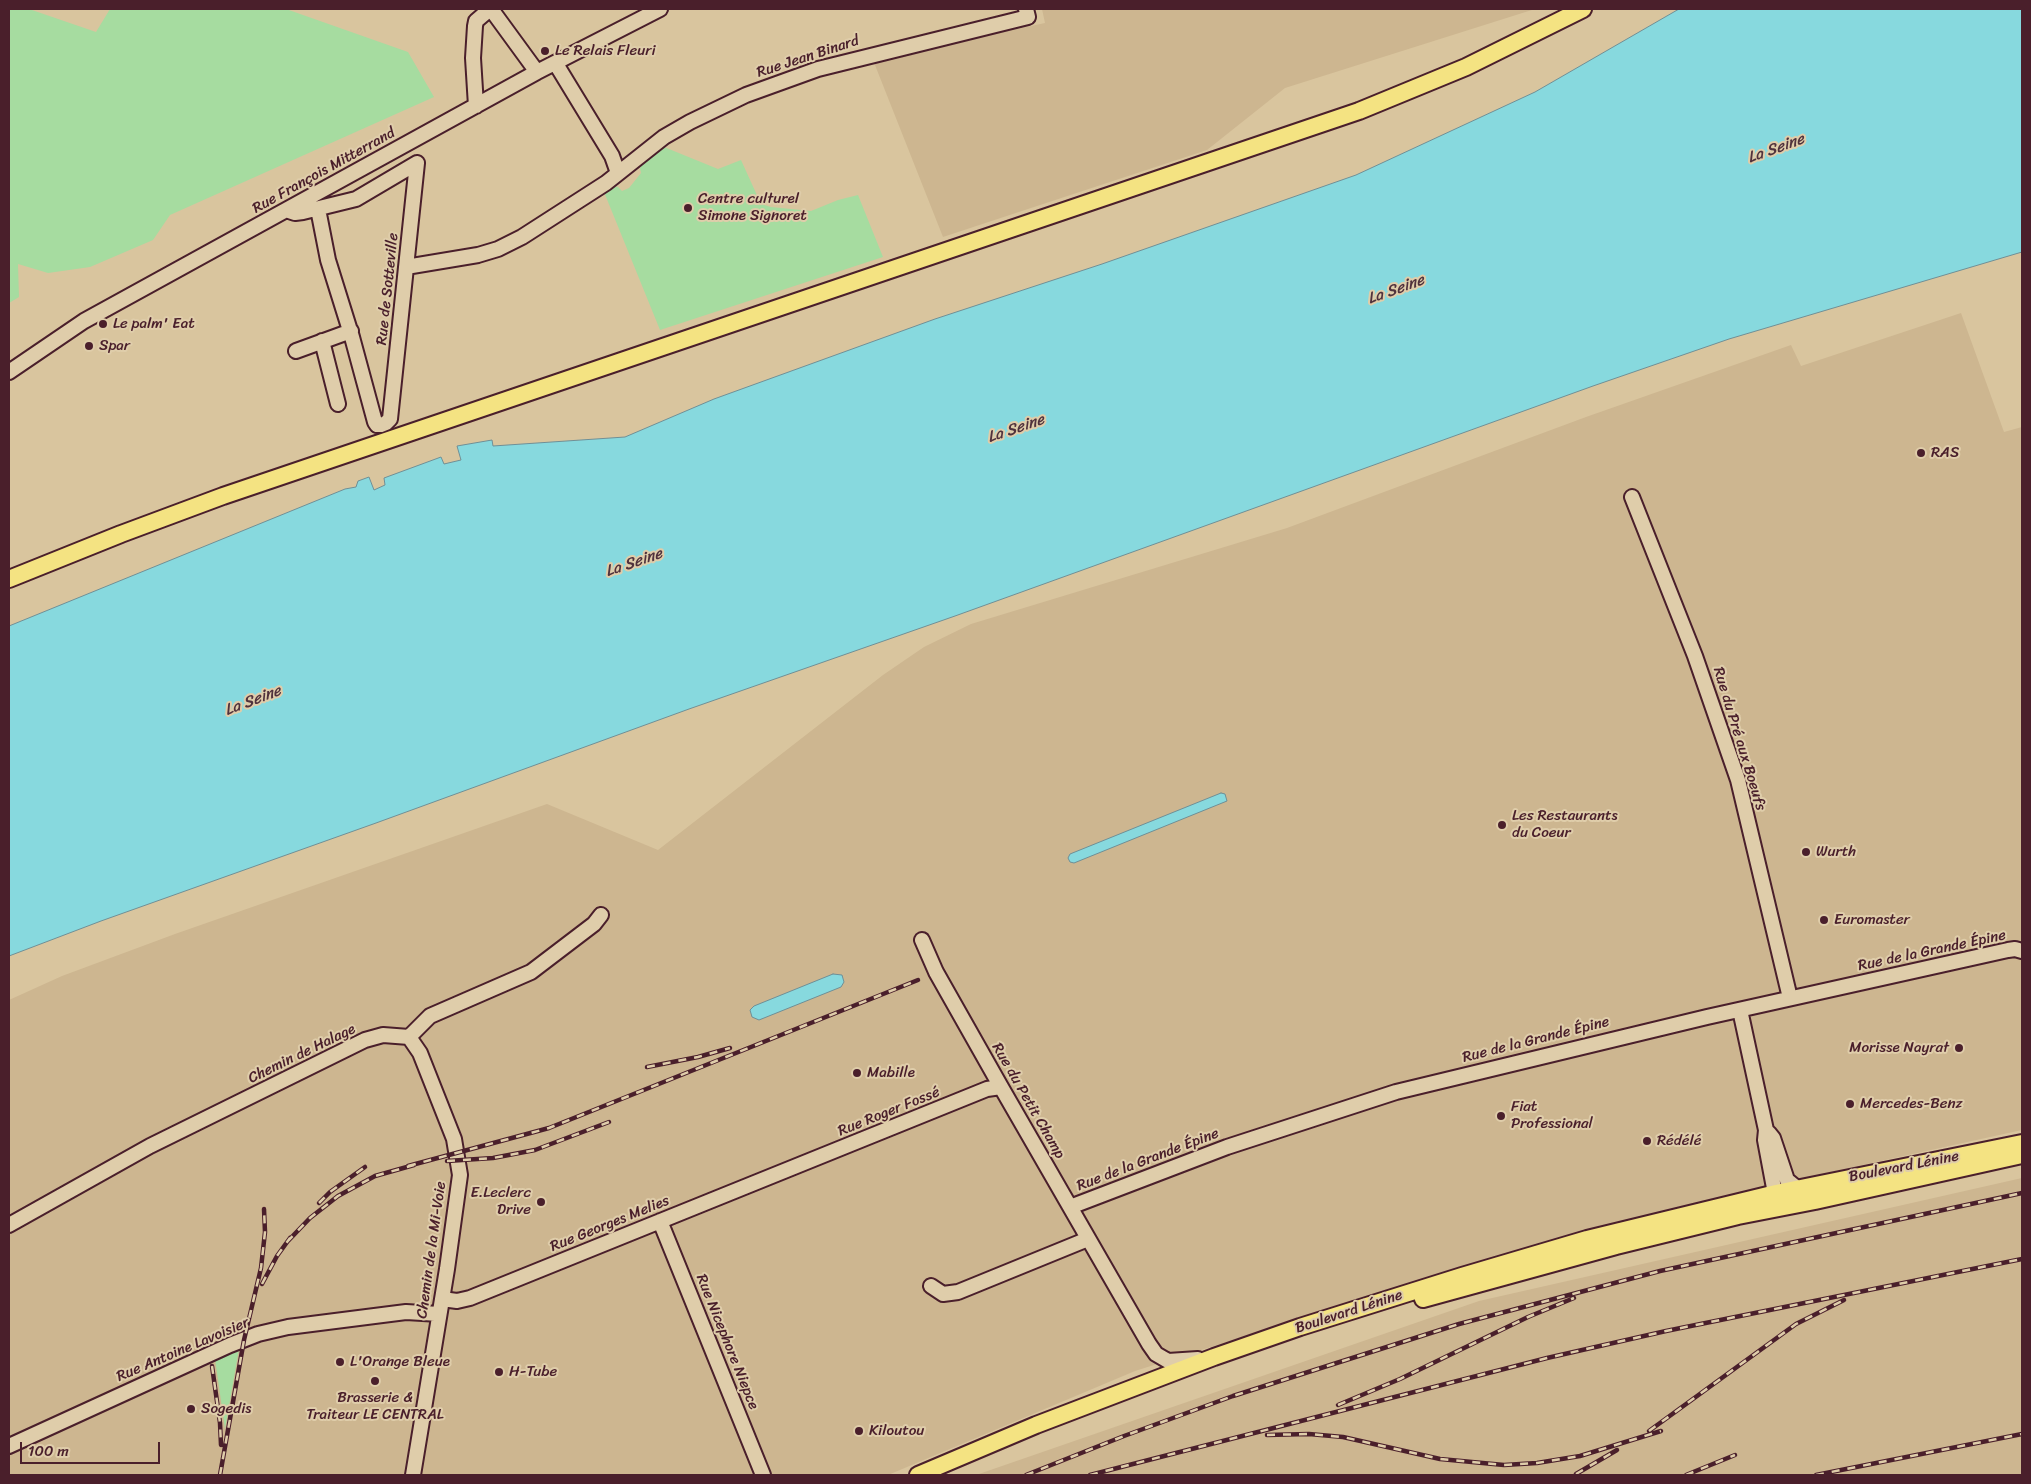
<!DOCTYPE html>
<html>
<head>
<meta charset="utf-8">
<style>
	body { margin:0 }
	#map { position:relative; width:2031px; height:1484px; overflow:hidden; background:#d9c59e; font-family:Sriracha,sans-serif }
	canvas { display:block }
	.frame { position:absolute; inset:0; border:10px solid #4a1f2b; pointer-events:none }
	.scale { position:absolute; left:20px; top:1442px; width:140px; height:22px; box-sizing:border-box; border:2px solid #4a1f2b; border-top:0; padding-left:6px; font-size:15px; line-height:18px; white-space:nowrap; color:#4a1f2b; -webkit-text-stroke:4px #dfcdaa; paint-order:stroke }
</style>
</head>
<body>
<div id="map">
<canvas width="2031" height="1484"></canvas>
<div class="frame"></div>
<div class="scale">100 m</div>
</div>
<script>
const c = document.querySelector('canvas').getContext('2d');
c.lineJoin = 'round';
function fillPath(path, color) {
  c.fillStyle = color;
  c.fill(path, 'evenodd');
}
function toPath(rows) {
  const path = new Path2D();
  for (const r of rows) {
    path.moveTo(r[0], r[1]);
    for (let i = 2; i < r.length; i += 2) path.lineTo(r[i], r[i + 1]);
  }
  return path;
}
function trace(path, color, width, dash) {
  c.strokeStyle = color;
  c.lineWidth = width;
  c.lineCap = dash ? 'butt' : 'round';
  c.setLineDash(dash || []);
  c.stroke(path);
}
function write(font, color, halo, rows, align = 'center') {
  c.font = font + ' Sriracha,sans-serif';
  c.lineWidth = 4;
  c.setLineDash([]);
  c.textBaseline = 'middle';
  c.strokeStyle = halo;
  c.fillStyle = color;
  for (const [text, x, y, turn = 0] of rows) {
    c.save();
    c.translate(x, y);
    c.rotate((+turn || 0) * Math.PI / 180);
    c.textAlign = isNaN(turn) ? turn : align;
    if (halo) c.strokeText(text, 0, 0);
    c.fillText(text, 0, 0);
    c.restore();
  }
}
const built = toPath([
	[1042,9,1535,9,1285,88,1207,150,943,237,873,60,1045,23],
	[1961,313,2004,432,2022,427,2022,1130,1744,1191,1454,1270,1135,1371,888,1475,9,1475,9,1000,62,976,175,934,547,804,658,850,883,675,924,647,971,624,1287,528,1586,417,1791,345,1801,366],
	[2022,1178,2022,1475,976,1475,1479,1301]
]);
const green = toPath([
	[9,9,29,9,96,32,110,9,286,9,408,52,434,97,170,215,153,240,90,267,48,273,18,264,19,297,9,303],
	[664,147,718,169,741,160,761,204,771,207,811,211,838,200,858,195,883,257,660,330,604,192,613,186,618,187,622,191,629,188,641,173,640,168,641,164],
	[239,1349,225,1429,215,1359]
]);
const water = toPath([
	[1679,9,2022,9,2022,252,1729,339,1593,386,955,616,689,709,376,823,101,921,9,956,9,626,345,489,356,487,358,481,369,477,374,490,385,485,384,478,441,457,444,464,461,460,457,446,492,440,493,446,625,437,714,399,935,319,1102,264,1356,175,1535,92,1679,9],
	[1221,793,1225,794,1227,801,1074,863,1070,862,1068,858,1070,854,1221,793],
	[833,974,842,975,844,982,841,987,759,1020,752,1017,750,1010,754,1006,833,974]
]);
const minor = toPath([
	[491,9,537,72],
	[556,64,612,156,618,173],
	[476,106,473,58,475,26,476,21,490,9],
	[318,209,328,260,352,337,375,422,377,425,381,425,386,423,390,419,417,163],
	[286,210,295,213,303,212,356,199,417,163],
	[406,267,478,255,498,249,522,237,606,183,664,137,690,122,746,95,818,69,1028,17,1026,9],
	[322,341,338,404],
	[296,351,351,331],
	[9,372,84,321,537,72,660,9],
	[1632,497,1695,656,1738,780,1790,998],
	[922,940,936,972,1001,1087,1149,1344,1156,1354,1168,1361,1198,1359],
	[1740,1010,1766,1130,1765,1140,1774,1188,1777,1196,1782,1200],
	[409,1037,420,1053,454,1139,460,1175,447,1269,413,1475],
	[409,1037,430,1016,531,972,594,924,601,915],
	[1769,1133,1773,1138,1787,1180,1798,1189],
	[1070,1207,1227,1147,1396,1092,1707,1017,2008,950,2015,949,2022,951],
	[660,1221,763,1475],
	[9,1225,150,1146,365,1040,383,1035,409,1037],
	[931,1286,943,1294,958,1292,1088,1239],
	[442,1299,457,1301,470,1298,987,1089,1001,1087],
	[9,1446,230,1345,258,1334,288,1327,406,1312,439,1314]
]);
const major = toPath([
	[9,579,121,534,223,496,1359,111,1466,67,1583,9],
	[1423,1299,1616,1246,1738,1216,1815,1201,2022,1155],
	[918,1475,1036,1425,1214,1357,1300,1327,1462,1276,1587,1239,1776,1193,2022,1143]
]);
const rail = toPath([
	[647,1067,698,1057,730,1048],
	[447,1161,493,1158,535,1150,609,1122],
	[408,1166,549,1128,918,980],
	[319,1203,330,1192,365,1167],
	[287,1242,310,1218,338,1196,375,1176,414,1165],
	[262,1284,277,1256,290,1238],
	[212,1366,220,1423,221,1445],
	[1338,1405,1400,1379,1528,1317,1574,1298],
	[1649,1431,1796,1324,1844,1300],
	[1267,1435,1309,1434,1343,1437,1440,1459,1504,1465,1537,1463,1580,1456,1661,1431],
	[1576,1474,1617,1450],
	[220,1475,244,1340,261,1268,265,1232,264,1209],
	[1026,1475,1124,1436,1233,1396,1459,1324,1660,1271,2022,1193],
	[1090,1475,1547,1358,1666,1331,2022,1259],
	[1686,1475,1735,1455],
	[1816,1475,2022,1434]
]);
const markers = [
	[545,51,5,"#4a1f2b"],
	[688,208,5,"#4a1f2b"],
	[103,324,5,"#4a1f2b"],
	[89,346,5,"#4a1f2b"],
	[1921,453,5,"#4a1f2b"],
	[1502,825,5,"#4a1f2b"],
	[1806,852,5,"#4a1f2b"],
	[1824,920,5,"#4a1f2b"],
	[1959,1048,5,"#4a1f2b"],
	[857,1073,5,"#4a1f2b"],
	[1850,1104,5,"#4a1f2b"],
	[1501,1116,5,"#4a1f2b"],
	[1647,1141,5,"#4a1f2b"],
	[541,1202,5,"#4a1f2b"],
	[340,1362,5,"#4a1f2b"],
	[499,1372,5,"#4a1f2b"],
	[375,1381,5,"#4a1f2b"],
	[191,1409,5,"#4a1f2b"],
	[859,1431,5,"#4a1f2b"]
];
const poiNames = [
	["Le Relais Fleuri",555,51],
	["Centre culturel",698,199],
	["Simone Signoret",698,216],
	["Le palm' Eat",113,324],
	["Spar",99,346],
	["RAS",1931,453],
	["Les Restaurants",1512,816],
	["du Coeur",1512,833],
	["Wurth",1816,852],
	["Euromaster",1834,920],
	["Morisse Nayrat",1949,1048,"right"],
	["Mabille",867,1073],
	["Mercedes-Benz",1860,1104],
	["Fiat",1511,1107],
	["Professional",1511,1124],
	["Rédélé",1657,1141],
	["E.Leclerc",531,1193,"right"],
	["Drive",531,1210,"right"],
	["L'Orange Bleue",350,1362],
	["H-Tube",509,1372],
	["Brasserie &",375,1398,"center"],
	["Traiteur LE CENTRAL",375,1415,"center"],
	["Sogedis",201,1409],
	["Kiloutou",869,1431]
];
const streetNames = [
	["Rue Jean Binard",808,57,-18],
	["Rue François Mitterrand",324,171,-29],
	["Rue de Sotteville",388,289,-84],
	["Rue du Pré aux Boeufs",1739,739,73],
	["Rue de la Grande Épine",1932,951,-12],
	["Rue de la Grande Épine",1536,1040,-14],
	["Chemin de Halage",302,1054,-26],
	["Rue du Petit Champ",1028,1101,60],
	["Rue Roger Fossé",889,1112,-22],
	["Rue de la Grande Épine",1148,1160,-21],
	["Boulevard Lénine",1904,1167,-11],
	["Rue Georges Melies",610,1224,-22],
	["Chemin de la Mi-Voie",432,1250,-82],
	["Boulevard Lénine",1349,1312,-18],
	["Rue Nicephore Niepce",727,1342,68],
	["Rue Antoine Lavoisier",183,1350,-23]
];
const waterNames = [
	["La Seine",1776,149,-20],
	["La Seine",1396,290,-20],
	["La Seine",1016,429,-19],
	["La Seine",634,563,-19],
	["La Seine",253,701,-21]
];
fillPath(built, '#cdb690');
fillPath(green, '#a6dca0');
fillPath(water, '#87d9de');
trace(water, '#6f8f96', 1);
trace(minor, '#4a1f2b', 18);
trace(major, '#4a1f2b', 20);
trace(minor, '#dfcdaa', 14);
trace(major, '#f4e382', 16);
trace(rail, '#4a1f2b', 4.5);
trace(rail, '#dfcdaa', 2.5, [8]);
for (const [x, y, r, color] of markers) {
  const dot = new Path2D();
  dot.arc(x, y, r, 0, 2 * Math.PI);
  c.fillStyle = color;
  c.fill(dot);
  trace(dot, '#dfcdaa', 2);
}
write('15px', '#4a1f2b', '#dfcdaa', poiNames, 'left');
write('15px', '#4a1f2b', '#dfcdaa', streetNames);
write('italic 16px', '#50323d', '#dfcdaa', waterNames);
</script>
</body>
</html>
